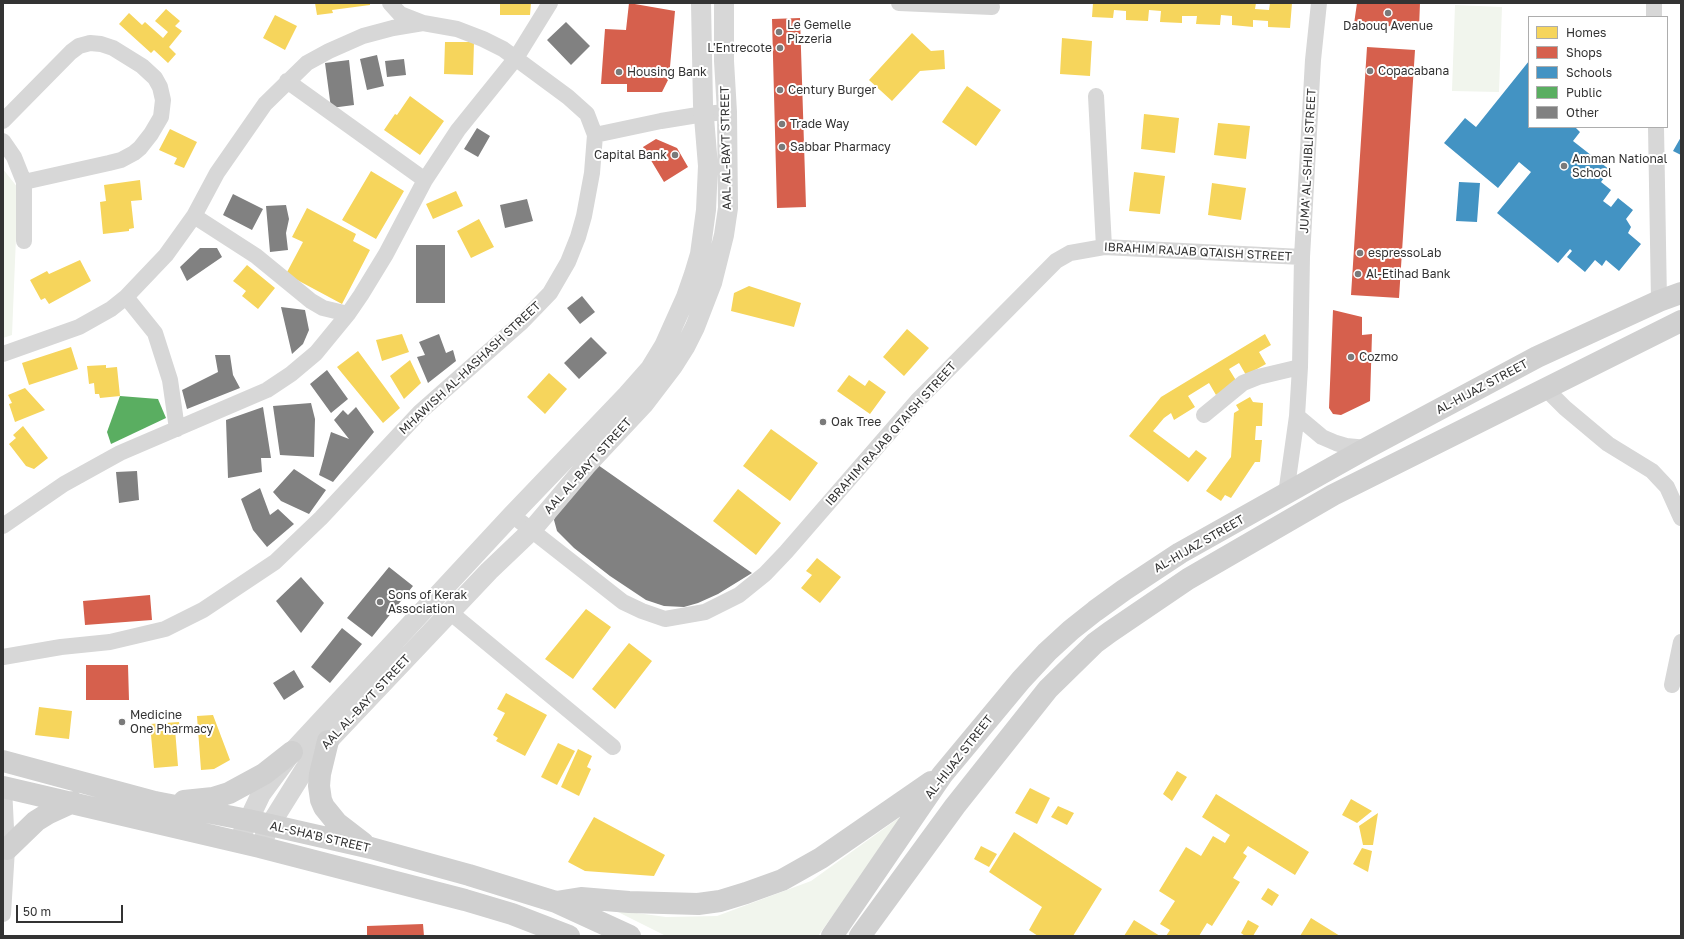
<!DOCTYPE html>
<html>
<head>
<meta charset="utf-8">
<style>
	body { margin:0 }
	#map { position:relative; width:1684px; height:939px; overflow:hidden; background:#fff; font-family:"Golos Text",sans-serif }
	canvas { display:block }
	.frame { position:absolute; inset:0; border:4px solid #333; pointer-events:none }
	.legend { position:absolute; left:1528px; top:16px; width:140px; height:112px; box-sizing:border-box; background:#fff; border:1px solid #adadad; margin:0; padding:5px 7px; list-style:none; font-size:12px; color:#333 }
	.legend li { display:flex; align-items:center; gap:8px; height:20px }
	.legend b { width:20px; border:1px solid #adadad }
	.scale { position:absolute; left:16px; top:905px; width:107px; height:18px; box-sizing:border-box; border:2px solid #333; border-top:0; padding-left:5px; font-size:12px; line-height:14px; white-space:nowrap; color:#333; -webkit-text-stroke:3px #fff; paint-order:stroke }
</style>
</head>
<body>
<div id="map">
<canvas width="1684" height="939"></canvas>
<div class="frame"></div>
<ul class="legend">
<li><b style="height:11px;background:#f6d55c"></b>Homes</li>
<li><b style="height:11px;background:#d6604d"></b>Shops</li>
<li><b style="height:11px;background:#4393c3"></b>Schools</li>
<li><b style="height:11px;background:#5aae61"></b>Public</li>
<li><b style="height:11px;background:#818181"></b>Other</li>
</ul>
<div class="scale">50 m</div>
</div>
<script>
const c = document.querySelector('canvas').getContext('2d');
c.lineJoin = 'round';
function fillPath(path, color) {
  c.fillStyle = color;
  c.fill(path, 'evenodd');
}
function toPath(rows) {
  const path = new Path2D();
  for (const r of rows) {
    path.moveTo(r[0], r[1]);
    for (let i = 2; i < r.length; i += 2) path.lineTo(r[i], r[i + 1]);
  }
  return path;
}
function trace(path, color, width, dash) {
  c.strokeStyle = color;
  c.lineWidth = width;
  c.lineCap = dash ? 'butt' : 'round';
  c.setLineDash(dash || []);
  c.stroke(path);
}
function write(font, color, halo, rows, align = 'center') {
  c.font = font + ' "Golos Text",sans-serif';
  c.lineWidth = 4;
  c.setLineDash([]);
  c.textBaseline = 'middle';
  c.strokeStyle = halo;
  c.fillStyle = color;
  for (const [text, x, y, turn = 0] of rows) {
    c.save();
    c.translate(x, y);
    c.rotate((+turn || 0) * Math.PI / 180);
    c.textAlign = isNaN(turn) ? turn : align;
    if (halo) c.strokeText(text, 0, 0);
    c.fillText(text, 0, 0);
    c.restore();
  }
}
const green = toPath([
	[1455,5,1502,7,1499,92,1452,91],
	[3,169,18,188,12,335,3,338],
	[907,812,818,936,666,936,614,910,666,917,717,916,811,881]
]);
const homes = toPath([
	[315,3,370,3,370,5,332,10,333,13,317,15],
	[500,3,531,3,530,15,500,15],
	[1093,3,1256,3,1255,9,1269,10,1270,3,1292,3,1290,28,1268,27,1268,21,1253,20,1253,27,1232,25,1232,16,1221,15,1220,25,1196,24,1197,16,1182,16,1182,23,1160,22,1161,11,1149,10,1148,21,1126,20,1126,11,1114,10,1113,18,1092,17],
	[166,9,180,21,175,26,182,31,169,47,176,54,168,63,154,50,151,53,119,24,129,13,142,25,145,22,163,38,168,32,155,21],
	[275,15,297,26,285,50,263,38],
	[912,33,931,51,944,50,945,69,920,71,892,101,869,80],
	[1062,38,1092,41,1090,76,1060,74],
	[445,42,474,42,473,75,444,74],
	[967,86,1001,110,976,146,942,122],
	[410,96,444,121,420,155,384,130,395,114,397,115],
	[1144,114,1179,118,1175,153,1141,149],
	[1218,123,1250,126,1246,159,1214,155],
	[170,129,197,142,184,168,174,164,177,158,159,150],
	[371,171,404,191,376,239,342,220],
	[1134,172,1165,176,1160,214,1129,211],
	[140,180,142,200,131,201,134,228,129,229,129,231,103,234,100,202,106,201,104,185],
	[1212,183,1246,188,1241,220,1208,215],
	[456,191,463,206,433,219,426,204],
	[307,208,356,234,353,241,370,250,342,304,286,274,303,242,292,237],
	[479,219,494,247,471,258,457,231],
	[80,260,91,281,49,304,45,298,41,300,30,280,47,271,49,274],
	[247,265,275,288,258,309,242,296,246,291,233,281],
	[749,286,801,303,794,327,731,311,734,293],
	[907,329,929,348,904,376,883,357],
	[402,334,409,352,382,361,376,340],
	[1265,334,1271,345,1259,352,1266,364,1246,375,1239,363,1229,369,1237,382,1216,395,1209,383,1188,396,1195,407,1174,420,1171,413,1164,418,1153,431,1189,458,1196,450,1207,458,1188,482,1129,436,1161,397],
	[71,347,78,369,29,385,22,363],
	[358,351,400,408,383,423,337,367],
	[410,360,421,383,404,399,390,376],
	[106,365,106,368,117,367,120,396,100,398,99,394,95,394,94,383,89,384,87,366],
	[549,373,567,389,545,414,527,397],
	[849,375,865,386,869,380,886,392,870,414,837,391],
	[25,388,45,410,15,422,9,404,12,403,8,395],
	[1250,397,1253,402,1263,403,1262,426,1256,426,1255,440,1262,440,1260,462,1255,462,1231,498,1225,495,1221,501,1206,491,1231,457,1234,413,1239,410,1236,405],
	[23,426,48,458,34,469,26,466,9,444,16,438,13,435],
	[771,429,818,463,790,501,743,466],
	[738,489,781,523,756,555,713,521],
	[817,558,841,577,820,603,801,588,812,575,806,571],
	[586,609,611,627,573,679,545,659],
	[629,643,652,661,615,709,592,689],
	[506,693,547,715,525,756,496,741,498,738,493,735,505,713,497,709],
	[39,707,72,711,69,739,35,735],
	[213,715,230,760,214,769,201,770,197,716],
	[179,722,180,728,175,729,178,766,154,768,150,724],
	[558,743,575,751,557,785,541,777],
	[578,749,592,756,587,767,591,769,579,796,561,787],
	[1177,771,1187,777,1172,801,1163,794],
	[1030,788,1050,798,1037,824,1015,813],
	[1216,794,1309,852,1295,875,1248,846,1243,853,1247,856,1233,878,1240,882,1212,926,1207,923,1199,936,1166,936,1170,930,1160,924,1175,901,1159,891,1186,847,1201,856,1213,836,1225,843,1230,835,1202,817],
	[1351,799,1372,811,1357,823,1342,815],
	[1058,806,1074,813,1067,825,1051,817],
	[1378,813,1373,845,1363,845,1359,826],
	[594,817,665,855,654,876,585,871,568,862],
	[1014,832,1102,889,1073,936,1038,936,1029,930,1042,907,989,872],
	[981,846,997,854,989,867,974,859],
	[1362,848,1372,851,1368,872,1353,864],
	[1268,888,1279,895,1272,906,1261,899],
	[1311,918,1340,936,1300,936],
	[1134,920,1160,936,1124,936],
	[1248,920,1259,926,1253,936,1245,936,1241,933]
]);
const shops = toPath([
	[629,3,675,11,669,78,662,92,627,92,627,84,601,84,605,29,626,30],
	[1357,3,1420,3,1419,28,1354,24],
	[800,18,806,207,777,208,772,19],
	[1367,47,1415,50,1399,298,1351,295],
	[656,139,677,148,688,167,664,182,643,147],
	[1333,310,1362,317,1362,335,1372,334,1370,401,1341,415,1333,414,1329,408],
	[150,595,152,620,85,625,83,601],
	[86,665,128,665,129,700,86,700],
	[423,924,424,936,367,936,367,926]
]);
const schools = toPath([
	[1529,61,1529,127,1575,127,1580,132,1573,141,1610,170,1601,182,1611,190,1603,201,1611,207,1618,198,1633,210,1626,219,1631,227,1628,233,1641,244,1619,271,1606,260,1602,266,1595,260,1585,272,1567,257,1572,251,1570,249,1558,263,1497,213,1531,172,1519,162,1498,188,1444,143,1465,118,1476,127],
	[1681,137,1681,155,1673,151],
	[1459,182,1480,183,1477,222,1456,221]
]);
const public = toPath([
	[120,396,158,399,166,418,111,444,107,432]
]);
const building = toPath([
	[566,22,590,46,571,65,547,40],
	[377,55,384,86,367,90,360,59],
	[404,59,406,75,387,77,385,61],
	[349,60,354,105,331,108,325,63],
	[477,128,490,136,478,157,464,149],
	[233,194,263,209,252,230,223,215],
	[527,199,533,221,505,228,500,205],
	[286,205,289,219,286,233,288,250,270,252,266,206],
	[416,245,445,245,445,303,416,303],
	[200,248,217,248,222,257,187,281,180,267],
	[582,296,595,312,580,324,567,308],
	[281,307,305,310,309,330,303,344,292,354],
	[439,334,446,353,453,350,456,361,428,383,417,357,425,355,419,342],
	[591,337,607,353,579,379,564,363],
	[215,355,230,355,233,375,240,388,187,409,182,390,218,372],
	[327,370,348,399,331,413,310,384],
	[311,403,315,419,314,457,280,455,273,406],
	[263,407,271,458,261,458,262,472,228,478,226,420],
	[356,407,374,432,333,482,319,475,331,432,349,439,334,420,343,410,348,415],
	[598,465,752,573,718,594,698,603,684,607,664,606,646,600,610,576,574,548,557,531,554,520,558,508],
	[294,469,326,490,309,514,281,501,273,492],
	[137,471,139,500,119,503,116,472],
	[260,488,270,515,278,509,294,524,267,547,253,530,241,499],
	[389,567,413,586,372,637,347,618],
	[301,577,324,603,301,633,276,601],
	[342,628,362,644,330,683,311,667],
	[294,670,304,687,284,700,273,683]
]);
const minor = toPath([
	[390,3,400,14,423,23],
	[899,3,992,7],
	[1654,3,1654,17],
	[287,81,425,180],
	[1096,96,1104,247],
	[3,121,71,52,79,46,90,43,101,44,113,48,142,66,155,78,160,87,163,100,161,117,151,134,140,148,134,153,121,160,109,163,24,182],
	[1656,127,1659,301],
	[595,135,661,121,704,114,727,112],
	[3,141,14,157,24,182,24,241],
	[194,216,256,256,311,301,323,308,348,314],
	[126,297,155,333,170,380,177,429],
	[3,354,79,327,111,309,126,297,166,255,194,216,217,173,265,104,307,63,329,51,363,36,393,28,423,23,457,29,483,39,503,49,568,97,587,114,595,135,592,173,584,216,578,237,568,262,550,293,522,322,420,412,321,518,275,562,203,610,165,629,110,642,61,647,3,657],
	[1546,389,1565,408,1608,444,1652,471,1667,487,1681,518],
	[1204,415,1243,383,1258,377,1300,367],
	[1297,416,1322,437,1336,443,1346,446,1367,448],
	[1286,494,1297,416,1300,367,1302,257,1313,60,1319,3],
	[512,515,623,602,642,611,665,619,705,612,739,595,765,574,786,552,917,401,1056,261,1070,253,1104,247,1302,257],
	[3,526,64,484,120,453,267,390,291,374,316,353,348,314,361,295,386,254,425,180,458,130,516,58,550,3],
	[451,613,613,747],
	[1672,685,1681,642],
	[3,914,7,849,4,787]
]);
const tertiary = toPath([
	[242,834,261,794,292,752,512,515,627,395,650,369,664,346,686,297,694,274,700,254,706,210,708,166,703,105,701,3],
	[260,847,270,825,308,764,328,741,489,571,531,531,586,466,644,404,673,366,685,347,695,327,712,283,724,235,728,208,727,112,724,61,724,3]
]);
const secondary = toPath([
	[328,741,320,774,319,786,321,800,324,807,337,823,363,843],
	[3,761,155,802,248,820,371,848,469,875,556,902,630,936],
	[3,787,260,847,465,900,512,914,569,936],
	[184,801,213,798,229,793,264,774,292,752],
	[7,849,36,821,49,813,73,802],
	[556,902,581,898,629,902,698,904,720,901,746,893,782,880,821,858,931,782],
	[832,936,942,775,1021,680,1047,652,1071,630,1095,611,1124,590,1180,553,1367,448,1537,357,1659,301,1681,293],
	[860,936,955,806,1048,689,1095,643,1110,632,1188,579,1333,495,1681,321]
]);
const markers = [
	[1388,13,4,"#7a7a7a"],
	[779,32,4,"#7a7a7a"],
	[780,48,4,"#7a7a7a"],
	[1370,71,4,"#7a7a7a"],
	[619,72,4,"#7a7a7a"],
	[780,90,4,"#7a7a7a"],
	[782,124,4,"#7a7a7a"],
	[782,147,4,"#7a7a7a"],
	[675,155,4,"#7a7a7a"],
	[1564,166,4,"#7a7a7a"],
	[1360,253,4,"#7a7a7a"],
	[1358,274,4,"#7a7a7a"],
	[1351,357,4,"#7a7a7a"],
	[823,422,4,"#7a7a7a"],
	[380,602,4,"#7a7a7a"],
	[122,722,4,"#7a7a7a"]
];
const poiNames = [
	["Le Gemelle",787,25],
	["Pizzeria",787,39],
	["Dabouq Avenue",1388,26,"center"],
	["L'Entrecote",772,48,"right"],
	["Copacabana",1378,71],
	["Housing Bank",627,72],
	["Century Burger",788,90],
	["Trade Way",790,124],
	["Sabbar Pharmacy",790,147],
	["Capital Bank",667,155,"right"],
	["Amman National",1572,159],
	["School",1572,173],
	["espressoLab",1368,253],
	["Al-Etihad Bank",1366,274],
	["Cozmo",1359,357],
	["Oak Tree",831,422],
	["Sons of Kerak",388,595],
	["Association",388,609],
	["Medicine",130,715],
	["One Pharmacy",130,729]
];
const streetNames = [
	["AAL AL-BAYT STREET",726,148,-91],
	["JUMA' AL-SHIBLI STREET",1308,161,-87],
	["IBRAHIM RAJAB QTAISH STREET",1198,252,3],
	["MHAWISH AL-HASHASH STREET",470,368,-43],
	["AL-HIJAZ STREET",1482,387,-28],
	["IBRAHIM RAJAB QTAISH STREET",891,434,-48],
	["AAL AL-BAYT STREET",588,466,-48],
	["AL-HIJAZ STREET",1199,544,-30],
	["AAL AL-BAYT STREET",366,702,-47],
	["AL-HIJAZ STREET",959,757,-52],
	["AL-SHA'B STREET",320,837,13]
];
fillPath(green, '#f1f5ed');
fillPath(homes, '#f6d55c');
fillPath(shops, '#d6604d');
fillPath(schools, '#4393c3');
fillPath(public, '#5aae61');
fillPath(building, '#818181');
trace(minor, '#d7d7d7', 16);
trace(tertiary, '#d7d7d7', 20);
trace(secondary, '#d0d0d0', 22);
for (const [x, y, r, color] of markers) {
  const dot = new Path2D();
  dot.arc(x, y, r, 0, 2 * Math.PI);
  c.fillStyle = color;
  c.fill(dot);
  trace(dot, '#fff', 1.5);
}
write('12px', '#333', '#fff', poiNames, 'left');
write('12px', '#333', '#fff', streetNames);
</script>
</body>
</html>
